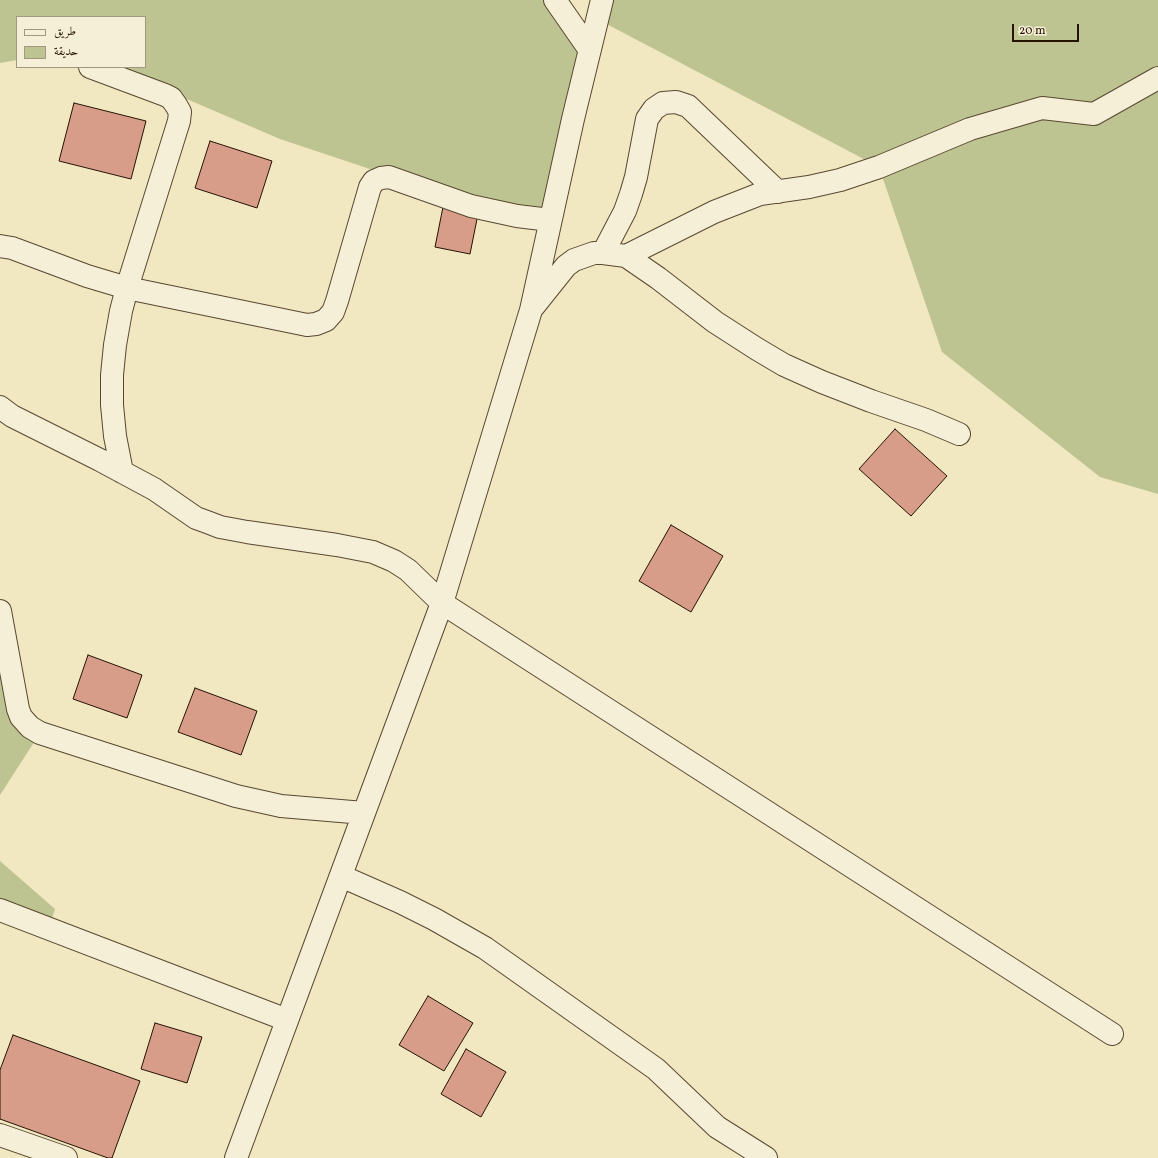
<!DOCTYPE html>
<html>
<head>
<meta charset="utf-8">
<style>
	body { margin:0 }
	#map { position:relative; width:1158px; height:1158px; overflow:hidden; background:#f1e7c1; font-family:Vollkorn,Amiri,serif }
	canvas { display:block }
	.legend { position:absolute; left:16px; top:16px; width:130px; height:52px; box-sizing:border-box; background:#f6efd7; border:1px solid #a29781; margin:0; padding:5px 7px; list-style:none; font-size:12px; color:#251301 }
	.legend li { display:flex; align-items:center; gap:8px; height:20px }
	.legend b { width:20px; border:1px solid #a29781 }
	.scale { position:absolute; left:1012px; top:24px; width:67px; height:18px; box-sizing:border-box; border:2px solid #251301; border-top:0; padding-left:5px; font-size:12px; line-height:14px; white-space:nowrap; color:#251301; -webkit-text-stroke:3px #f6efd7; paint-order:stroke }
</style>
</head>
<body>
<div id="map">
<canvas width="1158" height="1158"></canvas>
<ul class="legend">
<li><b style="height:5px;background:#f6efd7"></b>طريق</li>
<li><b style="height:11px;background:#bdc491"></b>حديقة</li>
</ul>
<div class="scale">20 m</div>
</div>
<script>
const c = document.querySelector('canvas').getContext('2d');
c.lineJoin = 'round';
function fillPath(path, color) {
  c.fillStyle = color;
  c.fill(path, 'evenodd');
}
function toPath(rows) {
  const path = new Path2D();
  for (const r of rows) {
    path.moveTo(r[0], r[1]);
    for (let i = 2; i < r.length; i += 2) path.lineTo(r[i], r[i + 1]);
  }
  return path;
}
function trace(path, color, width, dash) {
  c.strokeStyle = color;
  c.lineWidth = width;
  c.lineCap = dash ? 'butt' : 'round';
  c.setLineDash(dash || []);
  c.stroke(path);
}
const green = toPath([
	[0,0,555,0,589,49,543,223,397,178,280,139,112,67,145,67,145,17,17,17,17,60,0,63],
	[602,0,1158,0,1158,494,1100,477,942,352,879,167,597,19],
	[0,668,40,733,0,795],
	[0,861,55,909,49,928,0,910]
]);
const building = toPath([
	[74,103,146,121,131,179,59,161,74,103],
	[210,141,272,161,257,208,195,188,210,141],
	[443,207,478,214,470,254,435,247,443,207],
	[895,429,947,476,911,516,859,469,895,429],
	[671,525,723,556,691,612,639,581,671,525],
	[88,655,142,675,127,718,73,699,88,655],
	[195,688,257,711,241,755,178,732,195,688],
	[428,996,473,1023,444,1071,399,1045,428,996],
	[155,1023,202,1037,187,1083,141,1069,155,1023],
	[13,1035,140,1081,112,1158,108,1158,0,1119,0,1070,13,1035],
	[466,1049,506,1072,481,1117,441,1094,466,1049]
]);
const minor = toPath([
	[555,0,589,49],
	[90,67,165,95,171,98,176,105,180,112,179,121,127,288,121,311,115,345,112,375,112,405,115,436,122,472],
	[0,246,12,248,87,276,127,288,307,325,316,324,326,320,333,312,337,301,370,187,374,181,381,178,389,177,471,206,517,216,550,220],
	[603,253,625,211,631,194,636,177,647,119,654,109,663,103,676,102,688,106,778,192],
	[626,256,714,212,760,194,809,187,840,180,879,167,970,129,1042,108,1094,114,1158,78],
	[534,306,566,266,574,260,594,253,603,253,626,256,658,278,715,322,757,349,784,365,822,382,871,401,926,420,959,434],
	[0,407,12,416,100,460,154,489,196,518,207,522,220,527,247,532,337,545,373,552,394,561,408,570,442,603,1112,1034],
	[0,611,18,709,21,717,30,727,40,733,236,796,281,806,364,813],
	[341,876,400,902,434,919,485,948,656,1069,717,1127,766,1158],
	[0,910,287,1020],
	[0,1135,66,1158],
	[236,1158,442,603,531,310,573,119,602,0]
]);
fillPath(green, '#bdc491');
fillPath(building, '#d89d89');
trace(building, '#251301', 1);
trace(minor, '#584831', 24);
trace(minor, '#f6efd7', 22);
</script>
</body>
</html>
